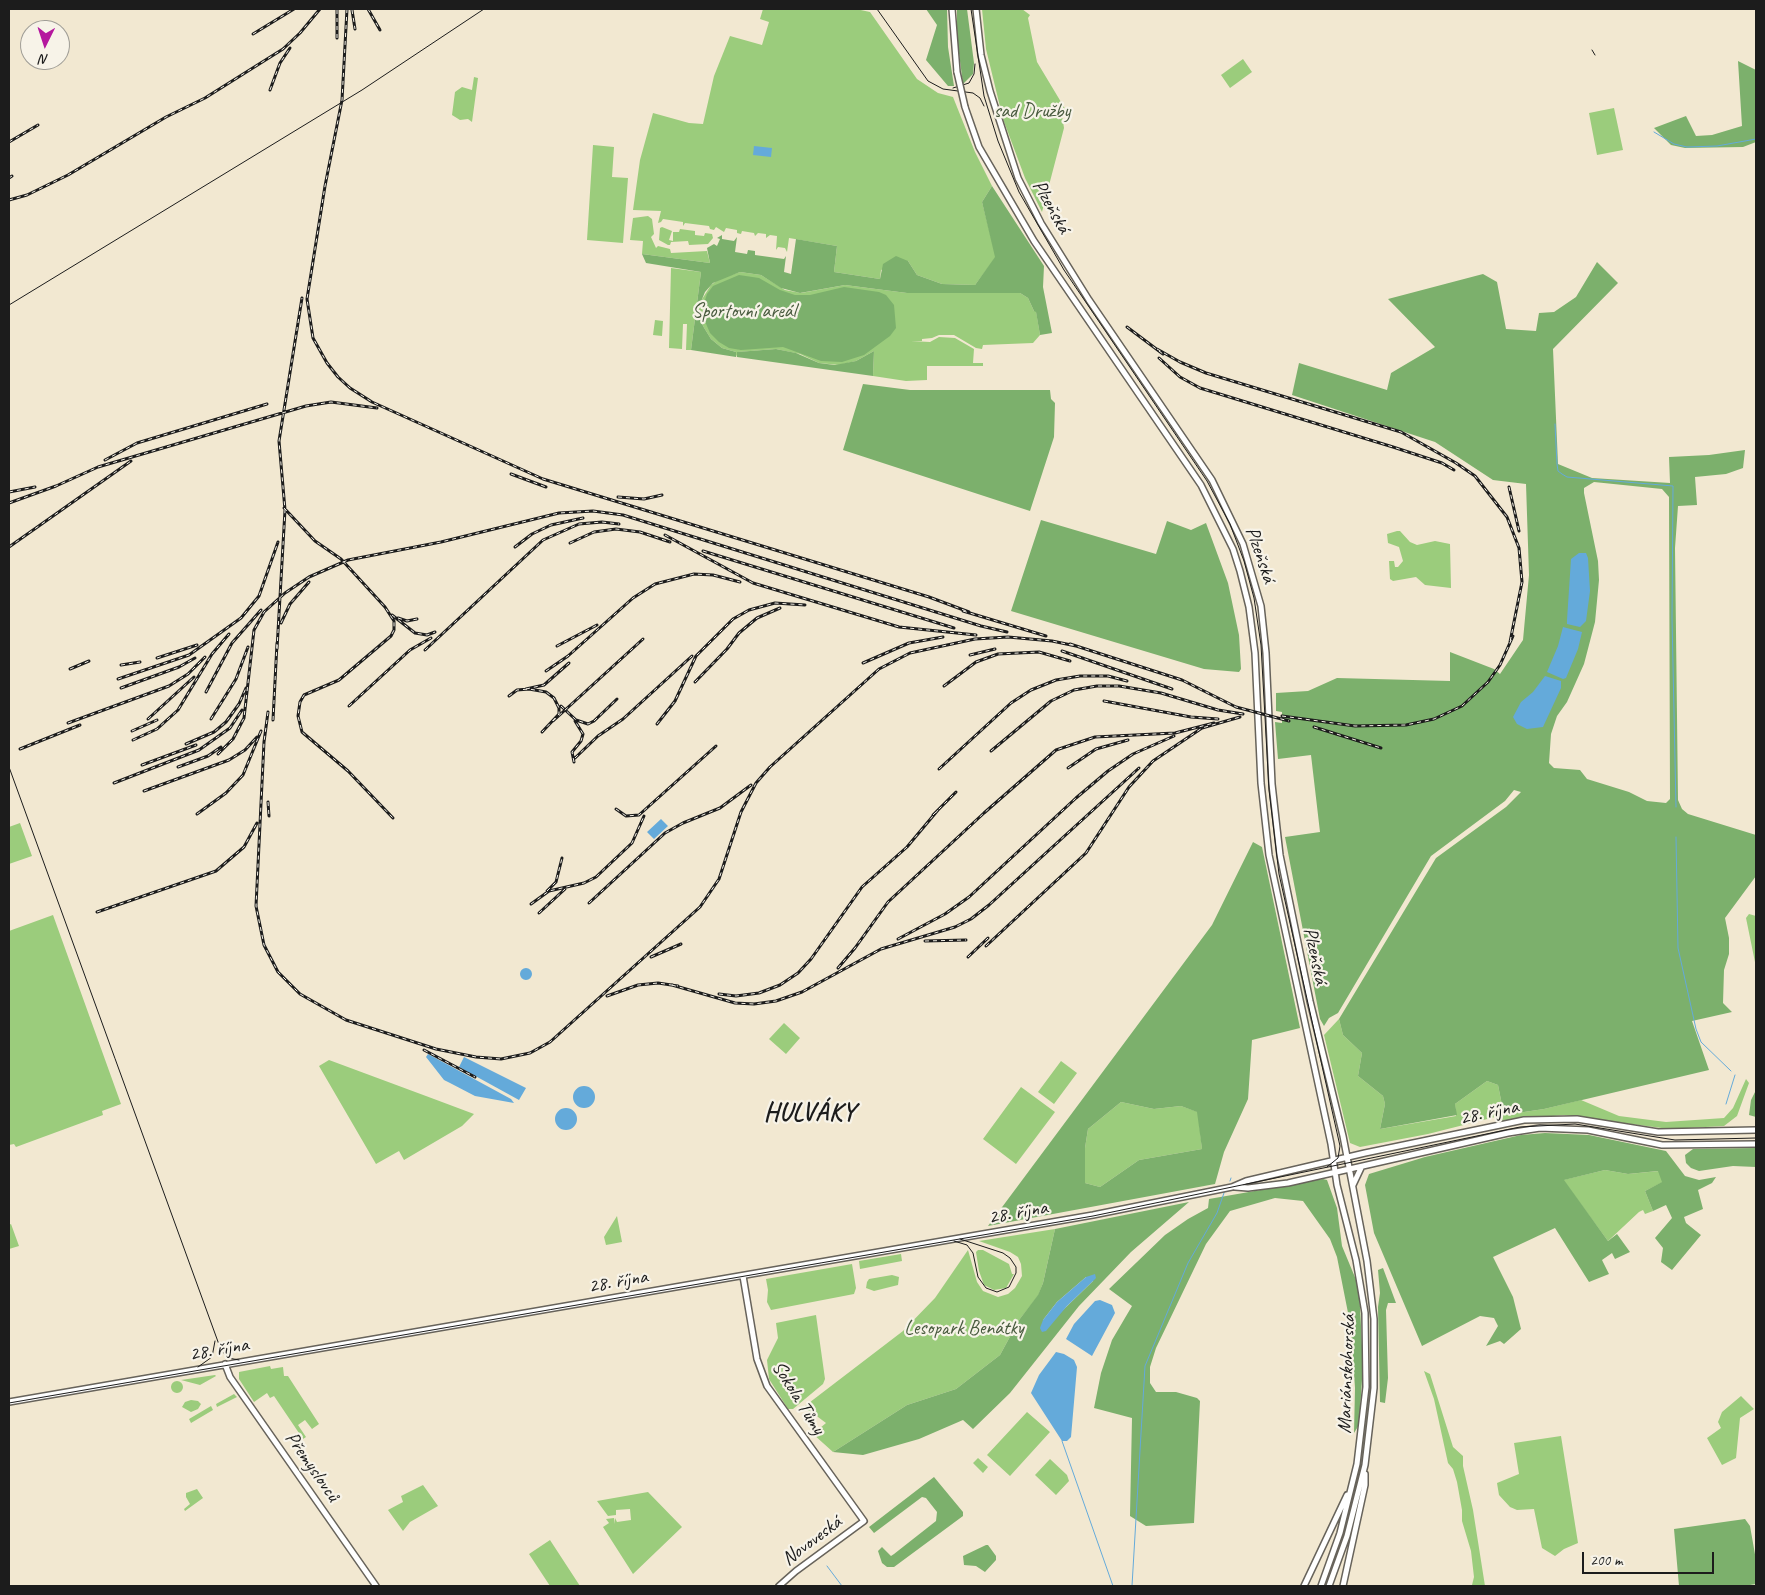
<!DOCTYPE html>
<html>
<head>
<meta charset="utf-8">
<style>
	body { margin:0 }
	#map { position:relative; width:1765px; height:1595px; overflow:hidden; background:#f2e8d1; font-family:Caveat,sans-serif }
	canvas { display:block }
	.frame { position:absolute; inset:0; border:10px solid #1c1c1c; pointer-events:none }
	.north { position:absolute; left:20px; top:20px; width:50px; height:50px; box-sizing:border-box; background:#f7f3e8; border:1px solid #9f9d96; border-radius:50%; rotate:184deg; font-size:14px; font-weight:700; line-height:20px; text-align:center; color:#1c1c1c }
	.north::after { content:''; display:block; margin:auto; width:18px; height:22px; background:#b5179e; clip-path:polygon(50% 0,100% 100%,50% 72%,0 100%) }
	.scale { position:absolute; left:1582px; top:1552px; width:132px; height:22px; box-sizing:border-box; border:2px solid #1c1c1c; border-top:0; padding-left:6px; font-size:15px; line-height:18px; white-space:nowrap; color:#1c1c1c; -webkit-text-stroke:4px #f7f3e8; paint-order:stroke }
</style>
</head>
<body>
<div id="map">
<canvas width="1765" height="1595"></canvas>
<div class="frame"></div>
<div class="north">N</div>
<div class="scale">200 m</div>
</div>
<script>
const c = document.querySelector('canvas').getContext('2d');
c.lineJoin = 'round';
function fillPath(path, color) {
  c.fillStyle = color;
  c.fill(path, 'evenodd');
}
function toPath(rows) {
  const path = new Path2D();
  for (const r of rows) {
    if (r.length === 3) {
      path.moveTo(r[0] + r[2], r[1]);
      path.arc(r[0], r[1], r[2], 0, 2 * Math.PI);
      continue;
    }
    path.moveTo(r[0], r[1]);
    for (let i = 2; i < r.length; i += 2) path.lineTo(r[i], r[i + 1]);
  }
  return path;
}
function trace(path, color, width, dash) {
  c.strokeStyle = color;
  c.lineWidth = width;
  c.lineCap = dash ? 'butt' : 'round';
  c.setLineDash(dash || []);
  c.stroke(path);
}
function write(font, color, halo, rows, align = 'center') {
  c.font = font + ' Caveat,sans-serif';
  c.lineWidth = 4.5;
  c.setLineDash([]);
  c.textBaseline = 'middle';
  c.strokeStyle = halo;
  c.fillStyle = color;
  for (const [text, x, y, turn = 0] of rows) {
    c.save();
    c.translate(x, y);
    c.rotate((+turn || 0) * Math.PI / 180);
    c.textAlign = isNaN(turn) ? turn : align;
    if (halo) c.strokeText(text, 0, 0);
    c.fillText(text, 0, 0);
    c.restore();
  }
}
const green = toPath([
	[763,9,856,9,870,12,917,79,938,93,953,97,975,152,992,186,982,202,996,257,975,285,942,284,917,275,908,261,881,270,880,279,834,272,837,246,789,238,787,252,785,248,778,247,776,250,777,236,770,235,766,238,766,234,758,233,755,236,754,233,742,231,741,234,737,233,737,230,726,228,724,232,716,227,714,230,710,229,709,226,685,223,683,226,683,222,663,219,661,222,658,223,661,211,633,210,640,160,653,113,689,123,703,124,714,76,730,36,762,45,769,22,760,19],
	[982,9,1022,9,1030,15,1028,18,1037,62,1067,112,1062,115,1064,128,1042,212,1025,178,1003,119,986,49],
	[1243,59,1252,72,1230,88,1221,75],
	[474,77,478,78,472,122,468,119,460,120,452,115,455,92,462,87,472,90],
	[1614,108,1623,150,1597,155,1589,113],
	[593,145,614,147,612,177,628,178,623,243,587,240],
	[648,216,652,219,654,234,651,237,656,248,658,246,670,249,671,253,707,251,710,263,642,254,643,241,630,240,633,218],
	[662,227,672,231,669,240,673,241,673,232,679,232,680,229,695,231,695,235,704,236,705,233,712,234,713,238,708,244,689,245,688,241,671,242,670,245,668,245,659,240,660,228],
	[671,268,701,272,691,350,686,350,687,324,683,324,682,349,669,348],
	[740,272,761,275,785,290,801,293,845,285,907,293,1020,293,1028,298,1034,311,1036,311,1040,335,1033,343,983,345,982,349,976,348,954,335,939,335,932,338,922,339,922,341,911,341,930,342,939,337,955,338,974,349,973,363,983,363,983,366,927,366,927,380,906,381,873,376,874,351,856,361,839,365,819,363,800,354,776,349,738,352,736,357,736,352,722,348,711,339,703,326,698,309,699,304,711,285,719,279],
	[655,320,663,321,662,336,653,335],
	[1397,531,1400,531,1410,542,1417,545,1435,541,1450,544,1451,588,1425,585,1416,577,1393,581,1390,579,1389,561,1394,561,1395,567,1398,567,1403,561,1399,547,1388,543,1387,534],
	[20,823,32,856,9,864,9,827],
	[1749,914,1756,916,1756,967,1746,918],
	[53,915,121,1104,102,1111,103,1115,16,1147,14,1144,9,1145,9,931],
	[1339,1019,1343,1035,1362,1053,1358,1076,1383,1096,1385,1104,1380,1129,1456,1116,1455,1104,1487,1081,1498,1085,1504,1115,1544,1109,1581,1100,1619,1116,1666,1122,1724,1118,1733,1108,1746,1079,1749,1083,1737,1116,1724,1126,1669,1129,1564,1115,1501,1121,1499,1116,1428,1134,1360,1147,1350,1143,1324,1035],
	[784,1023,800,1038,786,1054,769,1039],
	[329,1060,434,1099,474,1114,462,1126,404,1160,399,1151,376,1164,319,1066],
	[1061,1061,1077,1073,1054,1104,1038,1092],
	[1021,1087,1055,1112,1016,1164,983,1139],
	[1121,1102,1154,1109,1181,1106,1198,1112,1202,1149,1139,1160,1100,1187,1085,1183,1085,1148,1088,1129],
	[1605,1170,1628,1174,1659,1171,1663,1182,1645,1191,1653,1211,1645,1214,1643,1210,1639,1212,1608,1241,1563,1180],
	[617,1216,622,1242,606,1245,604,1237],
	[11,1224,19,1246,9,1249,9,1225],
	[1055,1229,1043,1283,1038,1296,1019,1320,1000,1355,956,1389,907,1405,833,1452,813,1434,826,1423,810,1411,801,1409,903,1331,935,1298,968,1250,977,1282,983,1291,998,1297,1008,1294,1015,1288,1022,1276,1021,1264,1018,1257,1010,1252,979,1241],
	[978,1250,983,1250,1009,1264,1012,1274,1014,1274,1006,1288,994,1290,984,1285,979,1271,976,1252],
	[901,1254,902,1261,860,1269,859,1261],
	[852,1264,856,1288,854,1294,771,1310,767,1302,768,1290,766,1279],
	[892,1275,899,1277,898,1285,874,1291,866,1288,867,1282,869,1279],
	[816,1315,825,1379,823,1384,793,1409,788,1409,769,1379,767,1360,778,1338,776,1323],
	[270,1366,271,1369,283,1367,284,1376,288,1376,319,1424,312,1429,305,1420,298,1425,306,1437,303,1439,274,1396,270,1398,267,1393,254,1402,239,1379,239,1372],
	[1424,1371,1430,1374,1453,1447,1463,1456,1463,1466,1473,1510,1485,1586,1472,1585,1474,1577,1471,1551,1462,1521,1462,1510,1457,1482,1453,1469,1448,1463,1434,1399],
	[216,1376,200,1385,181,1380,215,1375],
	[177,1387,6],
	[234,1394,237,1397,217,1407,216,1404],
	[1741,1396,1754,1409,1740,1418,1736,1458,1722,1465,1707,1438,1721,1428,1718,1422,1722,1412],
	[191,1400,198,1401,201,1404,198,1409,191,1412,182,1407,185,1402],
	[211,1406,213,1410,191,1423,189,1419],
	[1027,1412,1050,1432,1010,1476,987,1455],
	[1561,1436,1578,1543,1564,1549,1555,1556,1542,1548,1534,1509,1517,1510,1510,1507,1499,1495,1497,1483,1519,1474,1514,1443],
	[978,1458,988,1467,983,1473,973,1463],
	[1050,1459,1067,1475,1069,1481,1056,1495,1035,1475],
	[423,1485,438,1506,410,1522,403,1531,388,1510,403,1502,401,1496],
	[197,1489,203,1498,185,1511,184,1509,190,1504,186,1497,186,1493],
	[648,1492,682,1527,633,1574,603,1527,609,1523,606,1519,614,1518,615,1524,615,1518,617,1522,631,1520,630,1509,616,1510,616,1515,608,1516,597,1501],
	[550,1540,580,1586,550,1586,529,1554]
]);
const forest = toPath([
	[926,9,947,9,948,47,954,86,948,86,926,60,937,25],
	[957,9,967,9,974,63,973,74,963,84,957,38],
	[1738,61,1756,70,1756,142,1743,147,1685,148,1671,145,1654,128,1686,116,1696,136,1712,135,1742,126],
	[992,186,1044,266,1043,287,1052,333,1040,335,1036,312,1034,311,1028,298,1020,293,907,293,845,285,800,293,781,288,761,275,740,272,713,283,705,292,698,309,703,326,711,339,722,348,736,352,736,357,691,350,701,272,646,263,642,254,710,263,707,248,714,244,717,246,720,239,717,238,722,235,722,239,734,241,737,237,735,252,747,254,748,250,755,251,755,255,784,259,786,256,784,272,791,274,796,239,837,246,834,272,880,279,883,264,896,256,908,261,917,275,942,284,975,285,995,257,982,202],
	[1597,262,1618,283,1553,349,1558,464,1592,478,1670,483,1669,457,1709,455,1745,450,1743,468,1726,474,1695,477,1697,505,1678,506,1675,548,1678,800,1682,809,1688,814,1756,835,1756,876,1725,918,1729,938,1729,954,1724,970,1723,1003,1732,1012,1692,1021,1709,1070,1544,1109,1504,1115,1498,1085,1487,1081,1455,1104,1457,1115,1380,1129,1385,1104,1383,1096,1358,1076,1362,1053,1343,1035,1339,1019,1436,858,1506,807,1521,792,1514,790,1505,801,1431,856,1338,1013,1329,1018,1324,1026,1320,1019,1285,837,1320,832,1311,755,1278,759,1275,722,1282,723,1282,712,1276,711,1276,693,1308,691,1337,678,1450,681,1450,652,1494,669,1500,674,1523,640,1529,575,1526,484,1493,480,1435,442,1292,395,1299,363,1387,390,1391,373,1435,347,1388,299,1483,274,1497,282,1506,329,1536,331,1539,313,1554,312,1576,297],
	[1594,482,1662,489,1669,497,1670,799,1666,803,1647,801,1629,792,1587,779,1580,770,1554,768,1549,763,1551,734,1557,716,1567,702,1584,664,1595,622,1599,580,1598,561,1584,493,1584,488],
	[739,275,759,278,780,290,795,295,810,295,844,287,879,292,886,295,894,305,896,328,890,336,864,355,842,362,821,361,783,347,741,350,729,348,719,342,710,333,704,319,703,306,707,294,713,286],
	[776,349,796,353,819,363,835,365,856,361,874,351,873,376,737,357,737,352],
	[863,384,910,390,1050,390,1051,399,1055,403,1054,437,1030,511,843,450],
	[1041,520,1156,554,1167,521,1191,530,1206,523,1228,583,1239,635,1241,669,1239,672,1204,669,1011,611],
	[1253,842,1262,847,1300,1028,1252,1040,1248,1099,1224,1152,1215,1184,988,1226,1212,925],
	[1121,1102,1154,1109,1181,1106,1197,1112,1202,1149,1139,1160,1100,1187,1085,1183,1085,1148,1088,1129],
	[1756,1090,1756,1117,1749,1115,1751,1100],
	[1545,1133,1589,1135,1666,1151,1685,1176,1699,1180,1716,1177,1712,1183,1698,1190,1703,1209,1684,1217,1686,1223,1701,1235,1672,1270,1661,1262,1663,1248,1655,1238,1672,1218,1666,1205,1653,1211,1645,1191,1662,1182,1658,1171,1628,1174,1605,1170,1564,1180,1608,1241,1617,1234,1630,1252,1615,1259,1612,1253,1602,1260,1609,1274,1589,1282,1555,1228,1493,1257,1513,1297,1521,1329,1504,1344,1500,1341,1486,1346,1498,1326,1494,1318,1480,1316,1422,1346,1374,1233,1365,1185,1369,1174,1425,1157,1521,1135],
	[1756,1148,1756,1167,1733,1166,1699,1171,1691,1168,1686,1163,1685,1155,1693,1149],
	[1323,1179,1327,1180,1337,1208,1342,1246,1359,1287,1363,1365,1359,1425,1354,1433,1355,1388,1351,1328,1337,1257,1330,1239,1303,1201,1275,1198,1230,1211,1206,1244,1156,1348,1150,1367,1150,1383,1156,1392,1176,1392,1197,1398,1200,1401,1194,1523,1146,1526,1130,1516,1132,1418,1094,1408,1101,1373,1112,1340,1132,1306,1109,1289,1165,1235,1188,1219,1208,1208,1209,1199],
	[1189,1202,1131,1252,1079,1306,1010,1393,973,1429,963,1420,919,1439,863,1455,833,1452,907,1405,956,1389,1000,1355,1019,1320,1038,1295,1043,1283,1055,1229],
	[1086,1277,1093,1281,1062,1311,1043,1320,1057,1302],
	[1383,1268,1396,1303,1388,1303,1386,1310,1388,1378,1385,1403,1380,1402,1378,1307,1380,1293,1378,1270],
	[934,1477,963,1512,963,1516,894,1567,887,1567,882,1563,878,1551,882,1547,891,1556,894,1554,936,1521,937,1512,926,1498,922,1497,874,1533,869,1527],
	[1745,1519,1750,1526,1756,1560,1756,1584,1744,1586,1679,1586,1674,1529],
	[986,1545,988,1545,996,1556,996,1560,985,1572,976,1566,964,1565,963,1556]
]);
const water = toPath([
	[754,146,772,148,771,157,753,155],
	[1579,553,1586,553,1588,558,1590,591,1586,621,1580,627,1567,624,1567,620,1571,559],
	[1563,627,1582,632,1578,649,1566,678,1563,679,1547,672,1558,646],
	[1545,676,1561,681,1561,688,1543,727,1527,729,1517,724,1513,717,1521,702,1533,692],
	[661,819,668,826,654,839,647,832],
	[526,974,6],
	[428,1054,511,1099,514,1103,475,1096,450,1083,444,1080,426,1057],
	[464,1057,526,1088,519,1100,459,1067],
	[584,1097,11],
	[566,1119,11],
	[1095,1274,1096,1278,1093,1281,1067,1306,1046,1331,1042,1332,1040,1328,1043,1320,1057,1302,1086,1277],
	[1100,1300,1112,1305,1115,1313,1092,1356,1066,1339,1074,1324,1095,1301],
	[1056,1352,1064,1354,1074,1360,1077,1367,1071,1437,1067,1441,1062,1441,1031,1393,1039,1375]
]);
const stream = toPath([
	[1654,132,1674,144,1687,147,1717,146,1756,139],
	[1555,424,1557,464,1558,471,1562,474,1567,477,1673,486,1672,618,1676,807],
	[1676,837,1678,948,1696,1029,1701,1042,1731,1071],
	[1726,1104,1735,1075],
	[1230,1181,1231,1178],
	[1062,1441,1113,1586],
	[827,1566,842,1586],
	[1132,1586,1145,1366,1188,1263,1217,1213,1225,1190]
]);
const secondary = toPath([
	[952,9,957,72],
	[976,9,981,55,990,91,1018,178,1041,223,1089,300,1212,480,1243,544,1261,606,1266,653,1272,784,1280,855,1310,1001,1343,1136,1367,1261,1374,1319,1374,1388,1365,1465,1347,1536,1329,1586],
	[965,107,979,147,1034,241,1201,485,1233,549,1240,571,1249,607,1255,653,1261,783,1269,855,1331,1144,1337,1185,1356,1260,1365,1313,1366,1387,1357,1464,1340,1533,1321,1586],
	[1353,1185,1361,1168],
	[1235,1187,1248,1188,1288,1183,1508,1133,1540,1128,1588,1130,1662,1145,1756,1144],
	[743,1276,757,1359,767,1386,864,1521,796,1571,779,1586],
	[225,1364,230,1377,376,1586],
	[9,1402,1093,1215,1232,1187,1246,1181,1365,1153,1524,1120,1577,1119,1658,1132,1756,1130],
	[1304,1586,1347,1495],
	[1343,1586,1365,1485,1365,1474]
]);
const tram = toPath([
	[877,9,928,81,943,89,973,93,980,98,984,106],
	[971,9,984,96,998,141,1019,192,1064,270,1207,481,1230,524,1244,561,1254,598,1261,645,1269,790,1279,874,1340,1146,1338,1158,1327,1167],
	[1592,50,1595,55],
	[953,88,969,83,974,74,975,64],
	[9,305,362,90,484,9],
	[9,767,221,1350,228,1358,239,1360],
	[954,1241,967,1245,973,1253,978,1277,986,1288,997,1292,1009,1287,1016,1273,1016,1267,1010,1258,1003,1253,960,1239],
	[198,1367,212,1357,215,1341],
	[9,1403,1093,1216,1520,1127,1575,1124,1675,1140,1756,1138]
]);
const rail = toPath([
	[347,9,342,100,325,186,307,299,313,338,327,363,338,377,350,388,372,402,543,479,929,597,969,612],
	[368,9,380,30],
	[352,10,355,29],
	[253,34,294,9],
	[337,38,337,9],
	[270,90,280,63,290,48],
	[9,142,38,125],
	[9,178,12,176],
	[9,200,27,195,68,175,166,117,205,98,283,49,300,33,320,9],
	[1127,327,1163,354],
	[1157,349,1180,362,1206,373,1401,432,1456,463,1475,476,1507,517,1519,548,1522,582,1510,642],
	[1159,358,1180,377,1200,388,1393,447,1442,463,1454,470],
	[105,460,137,443,267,404],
	[511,474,546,487],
	[1509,487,1519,531],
	[9,492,35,487],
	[618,497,644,499,662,495],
	[9,503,56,486,98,467,306,406,331,402,377,408],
	[284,508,315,541,341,559,385,607,394,621,394,630,391,636,339,680,304,695,300,702,298,716,302,732,348,771,393,818],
	[665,535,753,583,899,627,976,635],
	[570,543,594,532,616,529,640,532,670,542],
	[9,547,131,461],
	[515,547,532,534,551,525,583,518],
	[703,551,954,628],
	[963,611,1046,636],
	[392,615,415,633,427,635,435,632],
	[398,618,407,621,417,619],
	[281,623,290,604,309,582],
	[1070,644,1182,680,1236,707,1289,721],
	[557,646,597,625],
	[277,649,285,510,279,441,302,298],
	[425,650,543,540,579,524,602,522,619,524],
	[1062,651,1172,689],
	[970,655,995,649],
	[157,658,197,645],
	[863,663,909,643,943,637],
	[121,665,140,662],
	[70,669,89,661],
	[546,671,568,656,633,598,655,584,694,574,713,575,740,582],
	[118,679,189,655,241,618,259,596,278,542],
	[695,682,727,649,739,633,757,618,780,608],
	[944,686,976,662,998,654,1039,652,1070,661],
	[121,688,179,667,195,658],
	[526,689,544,685,569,663],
	[206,692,232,643,261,610],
	[509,696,517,690,529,689,546,692,554,698,559,708,559,714,542,732],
	[1104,701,1191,717,1218,719],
	[349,706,410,650,431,638],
	[561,706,576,720,588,724,594,721,617,699],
	[268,712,264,742,256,906,264,945,278,972,300,994,346,1020,436,1049,476,1057,501,1059,530,1053,550,1042,700,907,719,879,741,812,756,783,770,767,879,669,910,653,975,639,1008,637,1052,641,1076,646],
	[1282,716,1355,726,1406,725,1434,719,1462,706,1488,682,1500,665,1513,636],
	[148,719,194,677],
	[211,719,236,679,248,647],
	[273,720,277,643],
	[553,721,643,639],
	[68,723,169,686,188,674,205,657],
	[657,724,675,701,696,656,733,619,749,610,775,603,805,605],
	[1314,727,1381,748],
	[132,731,157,720],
	[133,740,157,729,178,710,212,654,229,634],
	[186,744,214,732,226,722,239,704,246,688],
	[20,749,80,725],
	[991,751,1051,701,1074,690,1097,686,1119,686,1161,693,1218,710,1243,714],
	[218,754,233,739,244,718,254,630,264,612,285,593,309,577,348,560,441,542,559,513,593,511,623,515,981,626,1007,632],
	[575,758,598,736,623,719,692,656],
	[574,762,572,752,581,741,583,734,575,721],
	[142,765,196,745],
	[178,767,208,756,221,747],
	[1068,768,1096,749,1128,740],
	[939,769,1011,703,1031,690,1056,680,1080,676,1108,676,1127,681],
	[114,783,199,750,230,728,242,710],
	[144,791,229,760,245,750,257,737],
	[268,802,269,816],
	[616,809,626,816,639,815,716,746],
	[197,814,226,793,243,775,261,731],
	[933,815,956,792],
	[547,891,556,882,562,858],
	[589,903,665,833,683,823,720,808,751,785],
	[531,904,549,891,584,883,596,877,632,843,644,816],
	[97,912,216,871,244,847,257,823],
	[539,913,565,889],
	[898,939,945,914,969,897,1076,798,1108,771,1133,754,1174,736],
	[925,941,966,940],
	[986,946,1086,853,1129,787,1153,761,1202,728,1240,717],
	[651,957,681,944],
	[968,957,988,938],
	[838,968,855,948,888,902,984,813,1056,750,1095,737,1175,733,1214,723],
	[672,985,735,1003,754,1004,776,1001,802,992,881,949,955,927,971,919,989,905,1139,768],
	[719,994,736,996,759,993,780,985,798,973,811,959,862,887,907,847,938,810],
	[607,996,638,985,658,983,678,986],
	[424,1050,475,1077]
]);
const secondaryBridge = toPath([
	[957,72,965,107]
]);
const parkNames = [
	["sad Družby",1032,112],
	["Sportovní areál",744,312],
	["Lesopark Benátky",964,1329]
];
const streetNames = [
	["Plzeňská",1051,207,61],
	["Plzeňská",1260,555,71],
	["Plzeňská",1315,956,78],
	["28. října",1489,1113,-12],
	["28. října",1018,1213,-10],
	["28. října",618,1282,-10],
	["28. října",219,1350,-10],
	["Mariánskohorská",1347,1374,-88],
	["Sokola Tůmy",798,1398,58],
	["Přemyslovců",312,1467,55],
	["Novoveská",812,1541,-37]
];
const districtNames = [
	["HULVÁKY",810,1113]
];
fillPath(green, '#9bcc7c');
fillPath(forest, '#7cb06c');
fillPath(water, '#64aada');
trace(stream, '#64aada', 1);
trace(secondary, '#67635b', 8);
trace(secondary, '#fff', 5);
trace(tram, '#1c1c1c', 1);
trace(rail, '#1c1c1c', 3);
trace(rail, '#f7f3e8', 1, [4]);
trace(secondaryBridge, '#67635b', 8, []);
trace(secondaryBridge, '#fff', 5);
write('20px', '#485a3e', '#f7f3e8', parkNames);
write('20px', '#1c1c1c', '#f7f3e8', streetNames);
c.letterSpacing = '1px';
write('bold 25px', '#1c1c1c', '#f7f3e8', districtNames);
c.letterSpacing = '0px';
</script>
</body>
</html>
